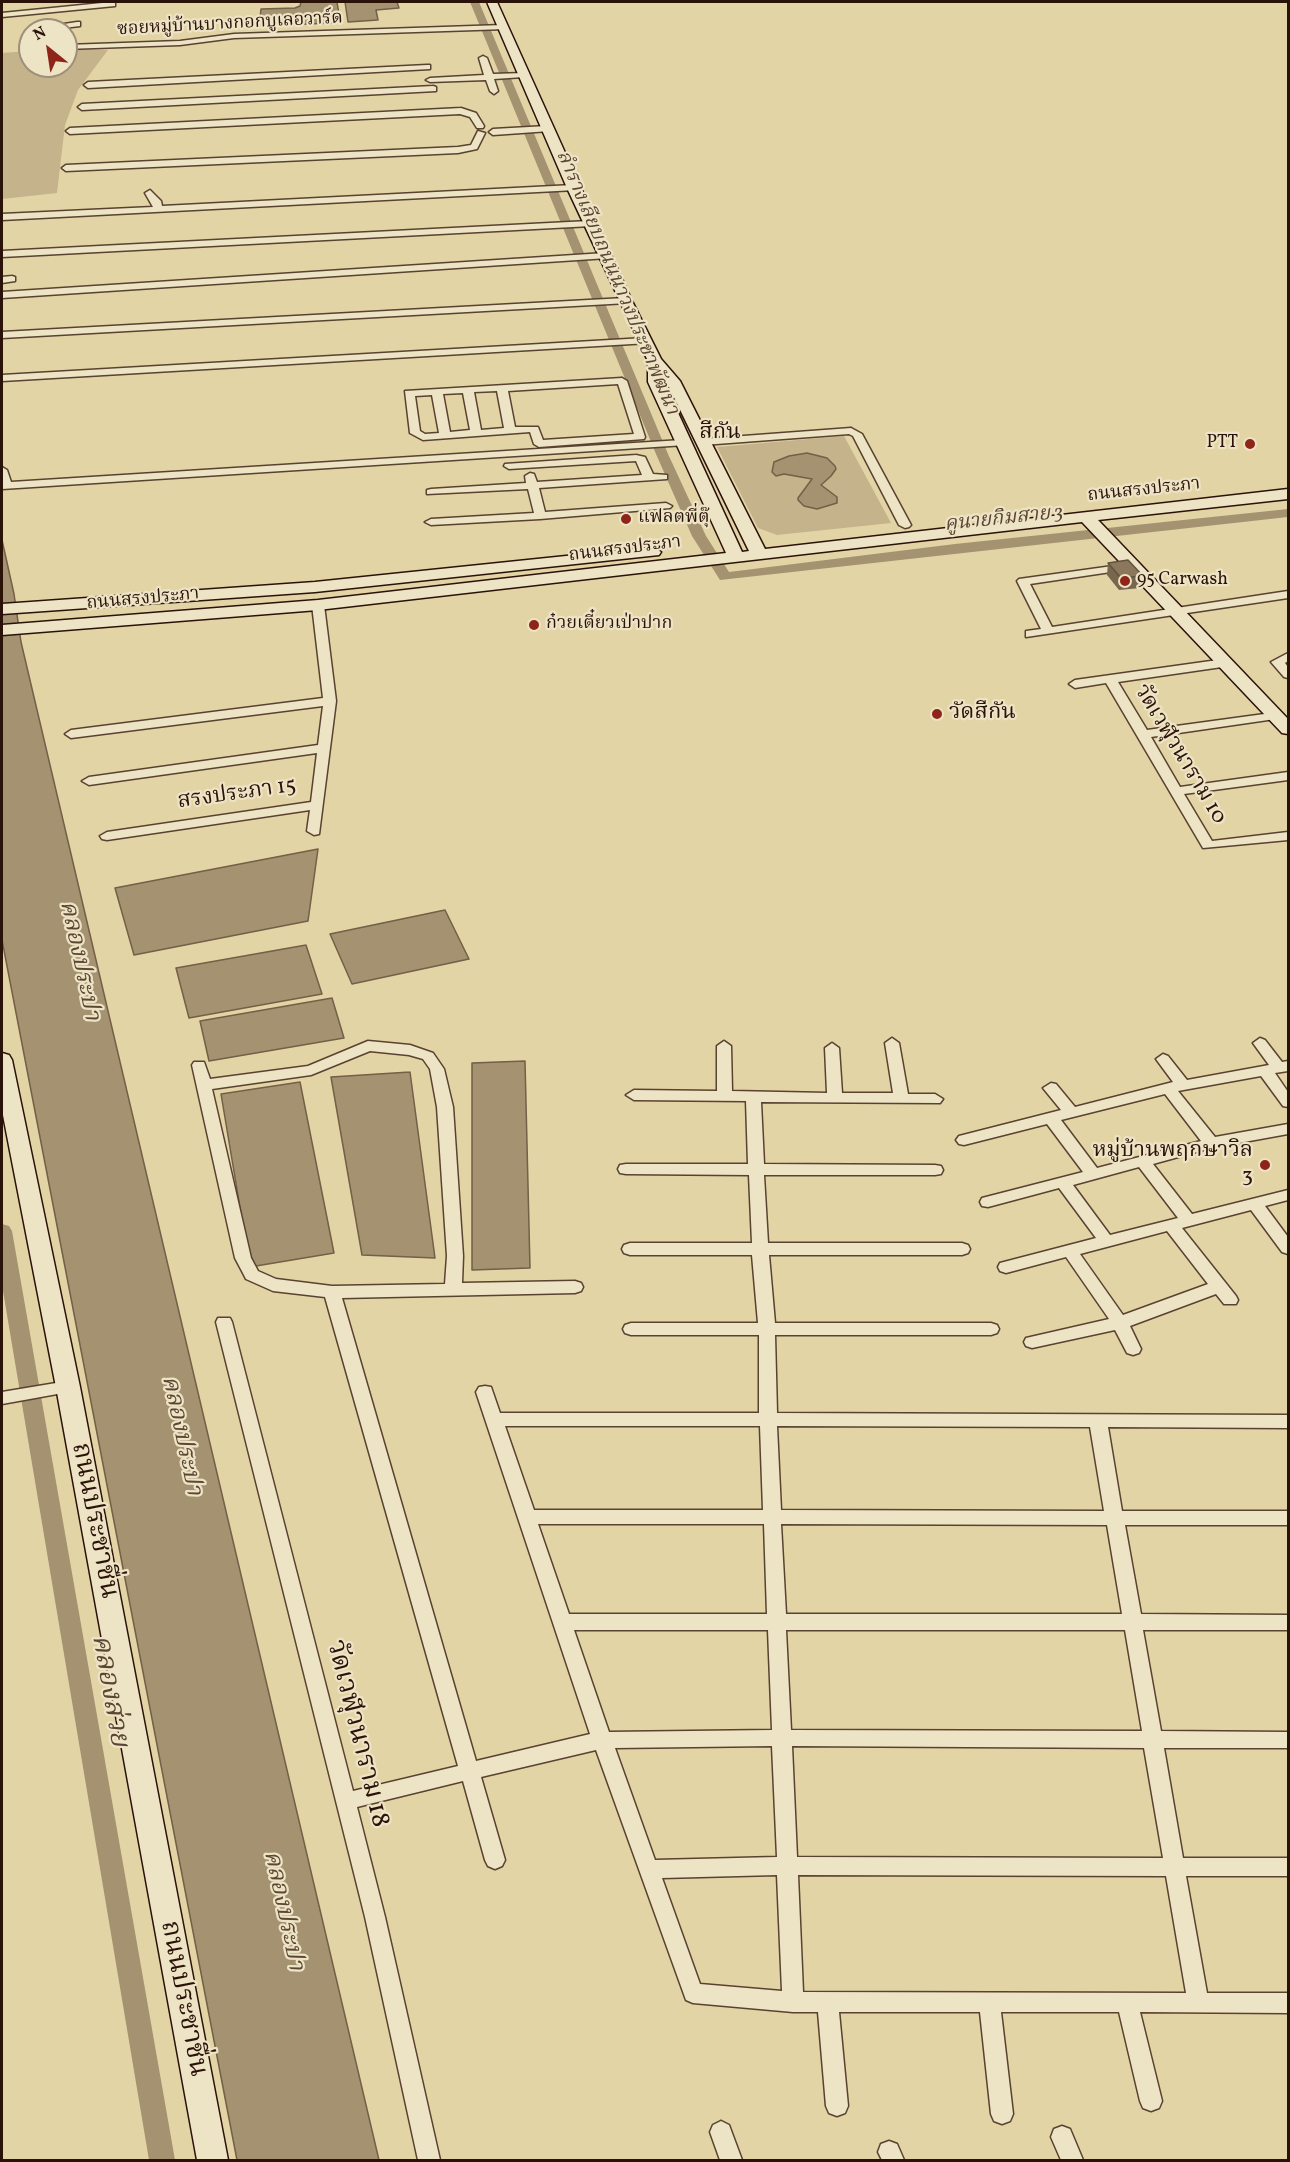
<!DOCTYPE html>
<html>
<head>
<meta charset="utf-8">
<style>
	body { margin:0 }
	#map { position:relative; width:1290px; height:2162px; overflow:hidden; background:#e3d4a6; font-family:Vollkorn,serif }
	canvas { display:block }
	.frame { position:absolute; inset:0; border:3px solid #2b1209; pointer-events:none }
	.north { position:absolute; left:18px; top:18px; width:60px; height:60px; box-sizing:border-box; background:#ede3c5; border:2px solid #9f8f7a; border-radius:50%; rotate:330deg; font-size:16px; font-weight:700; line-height:24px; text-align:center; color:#2b1209 }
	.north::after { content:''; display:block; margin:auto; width:21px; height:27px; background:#8f2418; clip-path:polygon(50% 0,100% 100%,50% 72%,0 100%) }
</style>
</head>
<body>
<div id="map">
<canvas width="1290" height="2162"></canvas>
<div class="frame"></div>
<div class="north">N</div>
</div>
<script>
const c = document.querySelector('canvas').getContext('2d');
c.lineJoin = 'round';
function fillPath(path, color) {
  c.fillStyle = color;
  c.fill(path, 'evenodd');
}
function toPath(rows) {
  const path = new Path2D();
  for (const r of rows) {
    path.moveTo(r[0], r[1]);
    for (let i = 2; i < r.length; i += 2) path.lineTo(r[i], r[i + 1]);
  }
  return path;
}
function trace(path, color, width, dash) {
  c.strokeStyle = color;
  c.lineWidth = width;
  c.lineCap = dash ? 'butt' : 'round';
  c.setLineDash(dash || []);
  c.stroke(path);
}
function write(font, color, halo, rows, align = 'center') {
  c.font = font + ' Vollkorn,"Noto Serif Thai",serif';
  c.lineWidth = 4.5;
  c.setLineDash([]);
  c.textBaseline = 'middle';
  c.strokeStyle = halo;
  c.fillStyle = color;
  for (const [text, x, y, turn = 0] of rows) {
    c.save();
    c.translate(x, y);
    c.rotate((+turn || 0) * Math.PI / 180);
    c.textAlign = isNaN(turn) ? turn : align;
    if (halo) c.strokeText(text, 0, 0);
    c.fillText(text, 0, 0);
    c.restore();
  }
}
const green = toPath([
	[66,49,108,50,78,90,65,125,57,193,2,199,2,53,30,51,30,66,66,66],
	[844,436,891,523,777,535,758,528,717,447]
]);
const water = toPath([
	[301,2,337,2,340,20,332,23,259,26,261,9,295,8,300,6,301,2],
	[345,2,397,2,399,8,376,10,378,20,348,22,345,2],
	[807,453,827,458,835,466,836,469,831,476,821,485,837,497,837,503,817,509,804,506,798,500,798,498,812,479,784,474,776,476,772,472,774,462,789,456,807,453],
	[2,540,14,594,21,642,379,2160,237,2160,2,940,2,540],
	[318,849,308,921,134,955,115,888,318,849],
	[445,910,469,959,352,984,330,934,445,910],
	[306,945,322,994,189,1018,176,968,306,945],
	[332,998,344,1038,209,1061,200,1021,332,998],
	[525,1061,530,1268,472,1270,472,1063,525,1061],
	[410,1072,435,1258,362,1255,331,1077,410,1072],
	[300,1082,334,1253,250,1267,221,1094,300,1082]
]);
const canal = toPath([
	[470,2,479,2,668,454,706,536,729,572,955,544,1288,509,1288,517,720,580,692,536,656,454,470,2],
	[2,1224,9,1226,12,1231,175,2160,149,2160,2,1285,2,1224]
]);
const street = toPath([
	[112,2,115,2,115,6,2,17,2,13,112,2],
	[77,22,80,22,80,26,47,30,31,29,77,22],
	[503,25,507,27,506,29,234,38,180,45,66,49,66,45,180,41,234,34,503,25],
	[483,56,487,58,493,74,524,73,528,75,524,77,494,79,498,91,494,94,490,91,486,80,430,82,426,80,430,78,484,75,479,58,483,56],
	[427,65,430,65,430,69,88,88,84,85,88,82,427,65],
	[433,86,436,87,436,91,82,110,78,107,82,104,433,86],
	[461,108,476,113,484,126,483,128,477,128,470,117,460,114,70,134,66,131,70,128,461,108],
	[547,126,551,129,550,131,493,135,489,132,493,129,547,126],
	[478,131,485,133,477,149,458,153,66,171,62,168,66,165,458,147,471,145,478,131],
	[573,185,576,186,576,190,2,220,2,214,153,207,145,193,150,190,161,201,162,206,573,185],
	[589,221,594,224,592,226,2,257,2,251,589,221],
	[605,253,608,254,608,258,2,298,2,292,605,253],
	[12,276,15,277,15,281,2,283,2,277,12,276],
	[625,298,630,301,628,303,2,338,2,332,625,298],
	[645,338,649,339,649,343,2,381,2,375,645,338],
	[622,378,627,381,645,437,644,439,539,447,534,444,530,432,423,440,410,433,405,391,622,378],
	[618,384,634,434,543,440,538,427,515,427,508,391,618,384],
	[497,391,504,428,481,430,474,392,497,391],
	[463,393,470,430,450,432,443,394,463,393],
	[432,395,439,433,425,434,420,431,415,396,432,395],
	[851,428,862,434,911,525,909,527,905,528,899,525,853,436,849,434,703,445,698,442,703,439,851,428],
	[682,440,686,441,686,445,2,489,2,467,7,470,11,482,682,440],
	[636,455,645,457,653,474,667,475,667,479,539,488,545,512,666,503,672,506,670,508,540,519,431,525,425,522,431,519,534,513,528,489,427,494,427,490,431,489,526,483,525,476,530,473,534,474,537,482,642,475,636,461,509,469,504,466,505,464,636,455],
	[1127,564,1131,565,1131,569,1030,584,1052,627,1288,591,1288,598,1026,637,1026,631,1041,629,1017,581,1019,579,1127,564],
	[318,601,324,605,336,701,319,834,314,835,307,831,310,810,107,840,102,839,100,836,107,832,311,802,317,753,89,785,82,781,89,777,318,745,323,706,71,738,65,734,71,730,323,698,312,605,318,601],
	[1288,653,1288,661,1285,663,1288,667,1288,678,1284,677,1271,662,1288,653],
	[1225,659,1229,660,1229,666,1118,682,1147,730,1279,712,1281,715,1279,718,1275,719,1151,737,1180,787,1288,772,1288,780,1184,794,1212,841,1288,832,1288,840,1203,848,1106,683,1075,688,1069,684,1075,680,1225,659],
	[892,1038,899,1043,908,1094,935,1094,943,1099,940,1103,761,1102,764,1164,935,1165,941,1166,943,1170,941,1174,935,1175,764,1175,768,1243,962,1243,968,1245,970,1249,968,1253,962,1255,769,1255,775,1323,991,1323,997,1325,999,1329,997,1333,991,1335,775,1335,777,1413,1288,1415,1288,1428,1108,1427,1122,1511,1288,1511,1288,1525,1125,1525,1141,1614,1288,1615,1288,1630,1143,1630,1161,1731,1288,1732,1288,1748,1164,1748,1183,1858,1288,1858,1288,1876,1186,1876,1207,1993,1288,1993,1288,2013,1140,2012,1162,2101,1159,2108,1151,2111,1143,2108,1140,2101,1119,2012,1001,2012,1013,2114,1010,2121,1002,2124,994,2121,991,2114,980,2012,839,2012,848,2106,845,2113,837,2116,829,2113,826,2106,818,2012,793,2012,693,2003,686,2000,596,1750,481,1777,505,1860,502,1866,495,1869,488,1866,485,1860,463,1781,357,1807,385,1917,440,2160,418,2160,365,1917,216,1322,218,1318,230,1318,232,1322,353,1791,458,1766,325,1297,273,1291,246,1279,244,1275,235,1258,192,1065,194,1062,204,1062,210,1079,308,1066,368,1041,410,1045,433,1053,444,1069,453,1107,463,1256,462,1283,575,1281,581,1283,583,1287,581,1291,575,1293,342,1298,476,1761,590,1734,476,1392,479,1387,485,1386,491,1387,500,1413,759,1413,759,1335,631,1335,625,1333,623,1329,625,1325,631,1323,758,1323,752,1255,630,1255,624,1253,622,1249,624,1245,630,1243,752,1243,749,1175,626,1174,620,1173,618,1169,620,1165,626,1164,748,1164,746,1101,634,1100,626,1095,634,1090,717,1091,717,1046,724,1041,731,1046,732,1091,827,1093,825,1048,832,1043,839,1048,842,1093,893,1093,885,1043,892,1038],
	[370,1051,409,1055,423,1059,430,1069,437,1107,447,1256,445,1284,332,1286,276,1279,258,1271,251,1258,212,1089,311,1075,370,1051],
	[505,1426,760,1426,763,1510,534,1510,505,1426],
	[777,1426,1090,1427,1104,1511,781,1510,777,1426],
	[538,1524,764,1524,767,1614,569,1614,538,1524],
	[781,1524,1107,1525,1122,1614,786,1614,781,1524],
	[574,1630,768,1630,772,1730,609,1732,574,1630],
	[786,1630,1125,1630,1142,1731,791,1730,786,1630],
	[772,1746,777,1857,655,1860,615,1748,772,1746],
	[792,1746,1144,1748,1163,1858,797,1857,792,1746],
	[777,1875,782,1991,700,1984,662,1878,777,1875],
	[798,1875,1166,1876,1186,1993,803,1992,798,1875],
	[1260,1038,1265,1040,1282,1062,1288,1061,1288,1071,1275,1073,1288,1092,1288,1107,1283,1106,1261,1076,1178,1091,1215,1137,1288,1124,1288,1134,1211,1148,1153,1164,1192,1214,1288,1190,1288,1200,1265,1206,1288,1237,1288,1254,1282,1252,1251,1210,1182,1228,1236,1296,1238,1300,1236,1304,1224,1304,1216,1294,1130,1326,1141,1349,1139,1353,1133,1355,1127,1353,1115,1330,1032,1348,1026,1346,1024,1342,1026,1338,1109,1319,1066,1257,1006,1273,1000,1271,998,1267,1000,1263,1096,1238,1059,1188,988,1207,982,1206,980,1202,982,1198,1083,1172,1047,1124,964,1145,959,1144,956,1140,959,1136,1061,1110,1043,1088,1051,1083,1056,1084,1075,1107,1173,1082,1156,1059,1163,1054,1168,1056,1187,1080,1269,1065,1253,1043,1260,1038],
	[1165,1094,1201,1141,1097,1168,1061,1120,1165,1094],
	[1139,1167,1178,1218,1110,1235,1073,1185,1139,1167],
	[1167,1231,1208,1284,1123,1315,1080,1254,1167,1231],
	[68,1381,74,1383,77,1387,74,1391,2,1404,2,1392,68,1381],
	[721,2121,729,2125,742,2160,720,2160,710,2132,713,2125,721,2121],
	[1062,2126,1070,2129,1083,2160,1061,2160,1051,2137,1054,2129,1062,2126],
	[889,2141,897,2144,904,2160,882,2160,878,2152,881,2144,889,2141]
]);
const secondary = toPath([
	[487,2,497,2,632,301,661,359,680,381,765,549,1288,489,1288,499,1098,520,1288,719,1288,734,1282,733,1082,522,318,610,2,635,2,625,318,600,726,553,648,382,648,361,567,188,487,2],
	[662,378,667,383,749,551,742,552,662,378],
	[653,547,661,552,659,555,315,592,2,614,2,604,315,582,653,547],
	[2,1053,9,1055,12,1060,80,1387,228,2160,197,2160,56,1387,2,1110,2,1053]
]);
const wall = toPath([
	[1108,563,1143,576,1141,588,1119,590,1107,575]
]);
const building = toPath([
	[1128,560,1143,576,1121,578,1108,563,1128,560]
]);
const markers = [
	[1250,444,6,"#8f2418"],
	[626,519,6,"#8f2418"],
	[1125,581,6,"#8f2418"],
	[534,625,6,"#8f2418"],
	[937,714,6,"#8f2418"],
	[1265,1165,6,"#8f2418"]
];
const farStreetnames = [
	["ซอยหมู่บ้านบางกอกบูเลอวาร์ด",230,25,-3],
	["ถนนสรงประภา",1144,491,-6],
	["ถนนสรงประภา",625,550,-7],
	["ถนนสรงประภา",143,600,-5]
];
const farPoinames = [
	["PTT",1238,444,"right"],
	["แฟลตพี่ตุ๊",638,519],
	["95 Carwash",1137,581],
	["ก๋วยเตี๋ยวเป่าปาก",546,625]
];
const farWaternames = [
	["ลำรางเลียบถนนนาวงประชาพัฒนา",616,283,67],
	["คูนายกิมสาย 3",1004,520,-6]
];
const farQuarternames = [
	["สีกัน",720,434]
];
const poiNames = [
	["วัดสีกัน",949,714],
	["หมู่บ้านพฤกษาวิล",1253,1152,"right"],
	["3",1253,1177,"right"]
];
const streetNames = [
	["วัดเวฬุวนาราม 10",1179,755,59],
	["สรงประภา 15",237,795,-8]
];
const waterNames = [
	["คลองประปา",78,961,78],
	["คลองประปา",180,1436,78],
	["คลองประปา",282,1911,78]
];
const nearStreetnames = [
	["ถนนประชาชื่น",93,1521,79],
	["วัดเวฬุวนาราม 18",356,1734,76],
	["ถนนประชาชื่น",182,1999,79]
];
const nearWaternames = [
	["คลองส่วย",108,1691,80]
];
fillPath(green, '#c4b38b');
fillPath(water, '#a49271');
trace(water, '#745f47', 1.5);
fillPath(canal, '#a49271');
trace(street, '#594230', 3);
trace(secondary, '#2b1209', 3);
fillPath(street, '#ede3c5');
fillPath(secondary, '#ede3c5');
fillPath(wall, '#78664e');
fillPath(building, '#8b775b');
trace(building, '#615340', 1.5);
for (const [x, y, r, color] of markers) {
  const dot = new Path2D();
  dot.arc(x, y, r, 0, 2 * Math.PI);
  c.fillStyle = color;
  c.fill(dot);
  trace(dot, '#ede3c5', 2);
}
write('18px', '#2b1209', '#ede3c5', farStreetnames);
write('18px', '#2b1209', '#ede3c5', farPoinames, 'left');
write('italic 20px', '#5b4533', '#ede3c5', farWaternames);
write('22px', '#2b1209', '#ede3c5', farQuarternames);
write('22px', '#2b1209', '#ede3c5', poiNames, 'left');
write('22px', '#2b1209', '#ede3c5', streetNames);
write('italic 24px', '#5b4533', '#ede3c5', waterNames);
write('27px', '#2b1209', '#ede3c5', nearStreetnames);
write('italic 28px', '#5b4533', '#ede3c5', nearWaternames);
</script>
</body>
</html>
